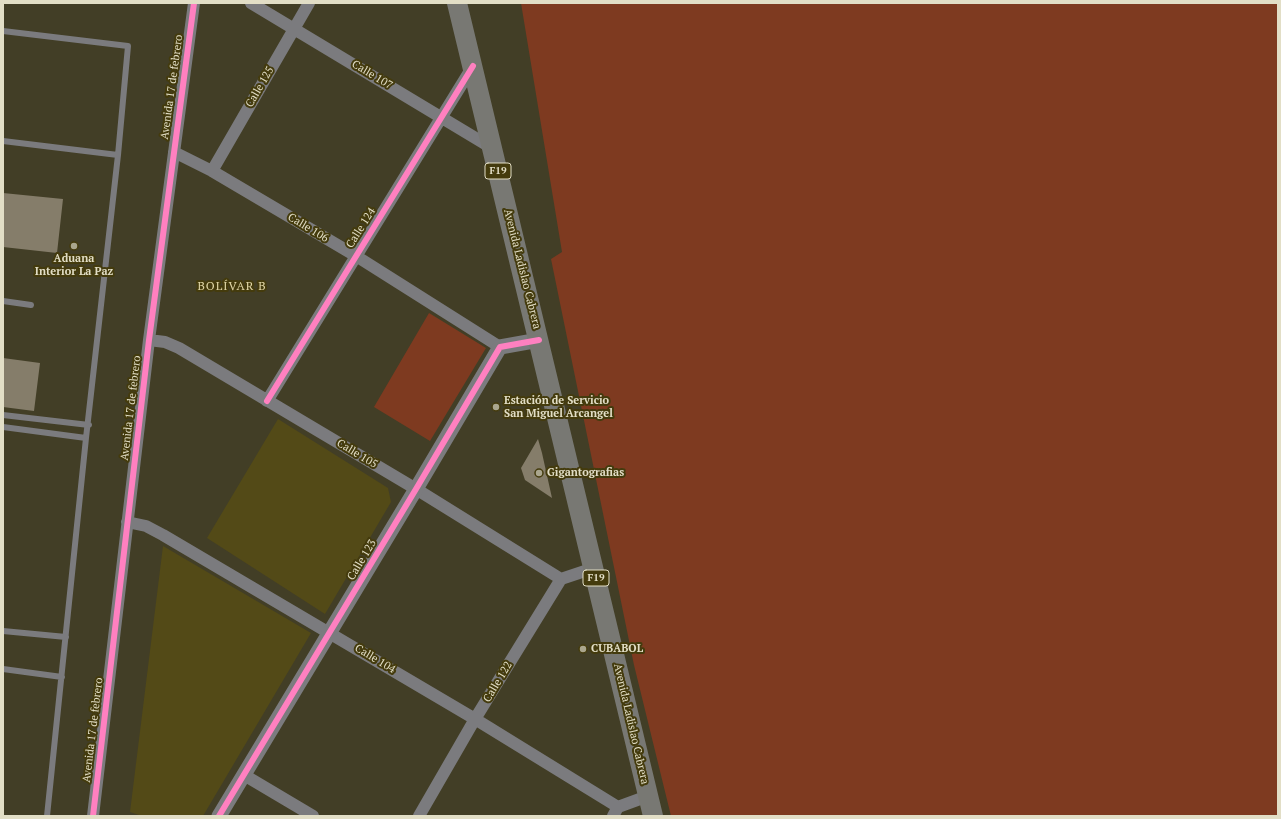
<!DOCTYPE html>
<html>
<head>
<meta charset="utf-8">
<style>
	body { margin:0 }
	#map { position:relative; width:1281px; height:819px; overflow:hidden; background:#423e26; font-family:"PT Serif",serif }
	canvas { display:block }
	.frame { position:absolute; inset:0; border:4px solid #e2dec6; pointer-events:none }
</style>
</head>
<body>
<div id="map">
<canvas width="1281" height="819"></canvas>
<div class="frame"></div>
</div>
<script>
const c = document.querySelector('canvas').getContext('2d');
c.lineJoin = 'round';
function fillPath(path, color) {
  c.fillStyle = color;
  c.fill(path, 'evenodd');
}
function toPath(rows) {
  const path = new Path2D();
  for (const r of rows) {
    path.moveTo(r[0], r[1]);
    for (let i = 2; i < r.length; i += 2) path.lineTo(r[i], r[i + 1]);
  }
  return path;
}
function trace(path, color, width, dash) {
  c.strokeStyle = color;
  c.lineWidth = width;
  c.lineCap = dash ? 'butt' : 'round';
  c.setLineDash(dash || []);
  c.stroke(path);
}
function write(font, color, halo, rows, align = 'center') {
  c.font = font + ' "PT Serif",serif';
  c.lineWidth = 4;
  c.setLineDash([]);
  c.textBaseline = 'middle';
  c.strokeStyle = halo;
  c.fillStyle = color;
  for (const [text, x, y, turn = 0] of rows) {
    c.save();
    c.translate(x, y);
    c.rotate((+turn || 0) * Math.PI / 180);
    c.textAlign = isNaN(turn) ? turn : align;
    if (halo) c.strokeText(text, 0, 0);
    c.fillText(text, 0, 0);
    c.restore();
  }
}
const built = toPath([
	[278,419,388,488,391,502,325,614,207,538],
	[163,546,311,633,203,816,142,816,130,812]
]);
const green = toPath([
	[521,3,1278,3,1278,816,671,816,634,665,551,259,562,252],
	[429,313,486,348,430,441,374,407]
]);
const building = toPath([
	[3,193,63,199,57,253,3,247],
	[3,358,40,363,34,411,3,407],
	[538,439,542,453,552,498,525,480,521,468]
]);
const service = toPath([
	[3,31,128,46,118,155,86,438,47,816],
	[3,141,118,155],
	[3,301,31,305],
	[3,415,89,425],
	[3,427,86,438],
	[3,631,66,637],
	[3,669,62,677]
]);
const minor = toPath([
	[251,3,492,148],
	[174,152,212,171,356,256,500,347],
	[212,171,309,3],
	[149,340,165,342,179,348,416,489,561,579],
	[267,401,473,66],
	[127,522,146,526,163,535,475,719,618,807],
	[244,775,313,816],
	[93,816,149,340,194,3],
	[419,816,475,719,561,579,594,568],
	[613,816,618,807,648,796]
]);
const tertiary = toPath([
	[219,816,416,489,500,347,539,340]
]);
const trunk = toPath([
	[457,3,653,816]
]);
const cycleway = toPath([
	[267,401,473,66],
	[93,816,149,340,194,3],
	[219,816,416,489,500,347,539,340]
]);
const markers = [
	[74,246,4,"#aaa68e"],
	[496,407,4,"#aaa68e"],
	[539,473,4,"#aaa68e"],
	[583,649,4,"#aaa68e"]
];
const shields = [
	[498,171,26],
	[596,578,26]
];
const shieldNames = [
	["F19",498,171],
	["F19",596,578]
];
const streetNames = [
	["Calle 107",372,75,31],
	["Avenida 17 de febrero",172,87,-82],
	["Calle 125",260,87,-60],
	["Calle 106",308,228,31],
	["Calle 124",361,228,-58],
	["Avenida Ladislao Cabrera",522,269,76],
	["Avenida 17 de febrero",131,408,-83],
	["Calle 105",357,454,31],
	["Calle 123",362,560,-59],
	["Calle 104",375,659,31],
	["Calle 122",498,682,-59],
	["Avenida Ladislao Cabrera",631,724,77],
	["Avenida 17 de febrero",93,730,-83]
];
const poiNames = [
	["Aduana",74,259,"center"],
	["Interior La Paz",74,272,"center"],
	["Estación de Servicio",504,401],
	["San Miguel Arcangel",504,414],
	["Gigantografias",547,473],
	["CUBABOL",591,649]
];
const neighbourhoodNames = [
	["BOLÍVAR B",232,287]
];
fillPath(built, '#534a17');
fillPath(green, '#7e3a20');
fillPath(building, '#857d6a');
trace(service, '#7b7b7e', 6);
trace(minor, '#7b7b7e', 12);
trace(tertiary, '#7b7b7e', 15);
trace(trunk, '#787873', 20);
trace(cycleway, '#ff80c0', 6);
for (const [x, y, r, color] of markers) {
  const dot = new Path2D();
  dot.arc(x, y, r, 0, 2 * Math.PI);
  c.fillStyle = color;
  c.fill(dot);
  trace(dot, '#443b0d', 1.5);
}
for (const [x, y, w] of shields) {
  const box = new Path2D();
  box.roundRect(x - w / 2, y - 8, w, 16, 3);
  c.fillStyle = '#443b0d';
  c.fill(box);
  trace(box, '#e2dec6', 1);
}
write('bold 10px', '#e2dec6', null, shieldNames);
write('11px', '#e2dec6', '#443b0d', streetNames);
write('bold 11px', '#e2dec6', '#443b0d', poiNames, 'left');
c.letterSpacing = '1px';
write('12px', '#e0d6a7', '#443b0d', neighbourhoodNames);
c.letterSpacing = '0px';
</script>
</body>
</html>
